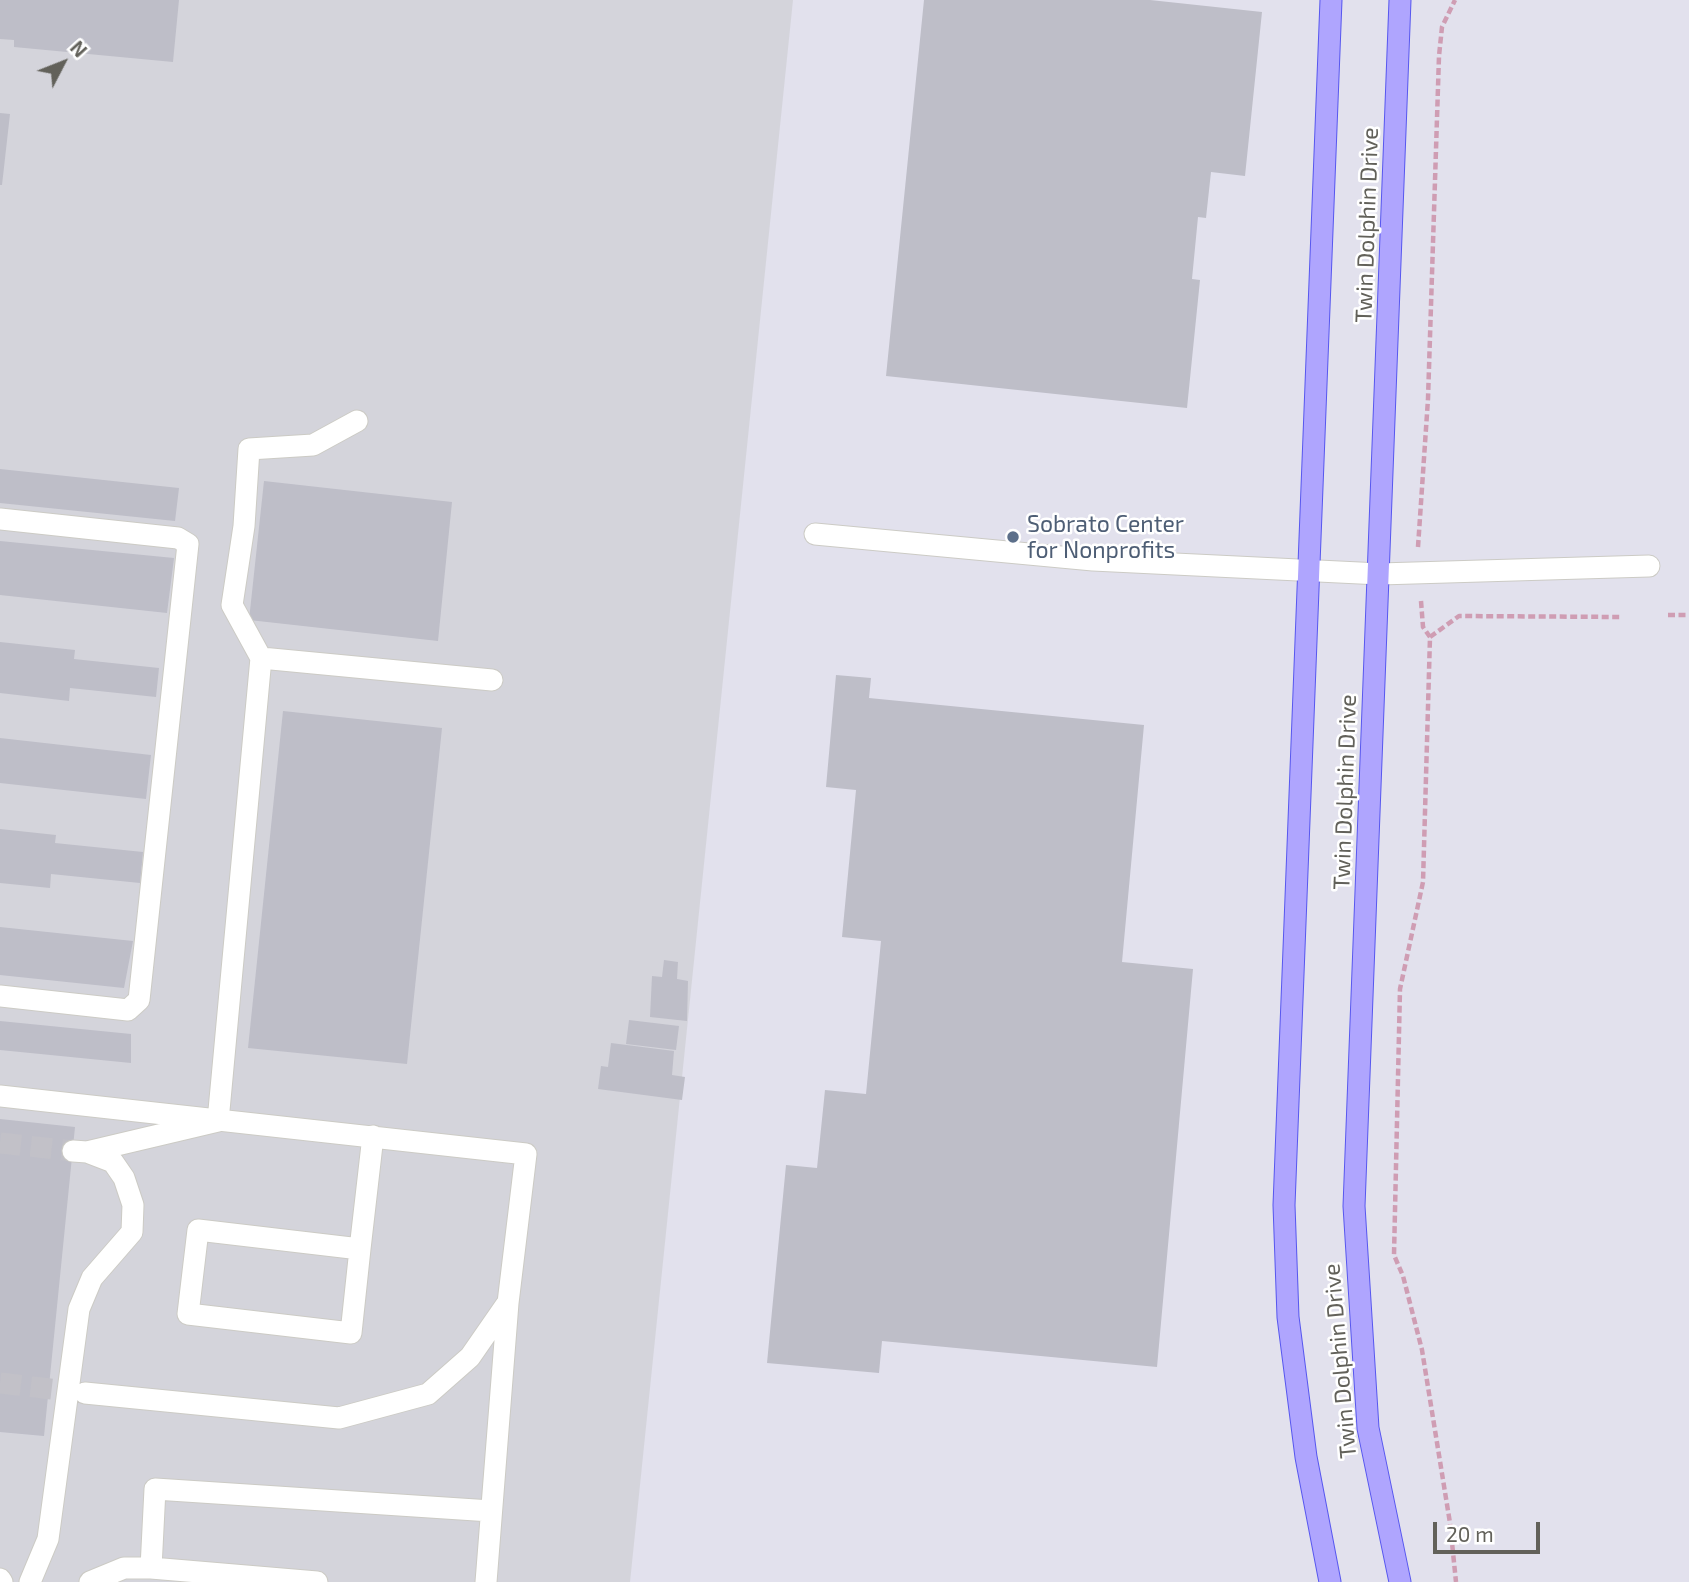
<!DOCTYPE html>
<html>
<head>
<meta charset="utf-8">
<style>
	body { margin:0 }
	#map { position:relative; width:1689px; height:1582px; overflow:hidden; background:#e2e1ed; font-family:"Exo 2",sans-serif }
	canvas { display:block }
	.north { position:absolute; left:28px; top:28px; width:70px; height:70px; -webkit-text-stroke:5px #fff; paint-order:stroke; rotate:48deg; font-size:19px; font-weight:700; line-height:28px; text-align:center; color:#62615a }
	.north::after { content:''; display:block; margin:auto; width:24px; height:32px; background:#62615a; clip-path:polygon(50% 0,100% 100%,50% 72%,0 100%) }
	.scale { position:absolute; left:1433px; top:1522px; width:107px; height:32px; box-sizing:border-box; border:4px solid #62615a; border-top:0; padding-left:9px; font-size:21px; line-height:24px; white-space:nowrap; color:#62615a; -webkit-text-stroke:5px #fff; paint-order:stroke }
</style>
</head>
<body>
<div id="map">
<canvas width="1689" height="1582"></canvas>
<div class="north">N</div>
<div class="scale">20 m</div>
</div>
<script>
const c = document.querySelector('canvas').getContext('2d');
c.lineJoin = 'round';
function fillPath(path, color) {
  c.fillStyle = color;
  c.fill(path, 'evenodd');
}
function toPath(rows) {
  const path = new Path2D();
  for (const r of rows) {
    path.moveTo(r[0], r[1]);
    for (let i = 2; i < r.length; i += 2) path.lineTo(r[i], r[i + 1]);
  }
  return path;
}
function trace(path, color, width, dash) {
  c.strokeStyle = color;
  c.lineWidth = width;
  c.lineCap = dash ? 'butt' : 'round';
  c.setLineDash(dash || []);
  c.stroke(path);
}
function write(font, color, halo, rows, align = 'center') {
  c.font = font + ' "Exo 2",sans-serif';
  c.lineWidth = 5;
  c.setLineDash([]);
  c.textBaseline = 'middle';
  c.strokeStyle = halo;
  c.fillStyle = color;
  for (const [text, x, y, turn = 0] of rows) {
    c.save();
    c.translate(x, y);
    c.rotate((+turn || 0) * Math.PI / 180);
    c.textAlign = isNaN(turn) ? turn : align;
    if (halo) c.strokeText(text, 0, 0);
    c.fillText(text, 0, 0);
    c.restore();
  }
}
const industrial = toPath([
	[0,0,793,0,630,1582,0,1582]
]);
const building = toPath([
	[0,0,179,0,173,62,14,47,14,40,0,39],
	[924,0,1150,0,1262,12,1245,176,1211,172,1206,218,1198,217,1192,279,1200,280,1187,408,886,376],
	[0,113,10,114,2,185,0,185],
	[0,469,179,488,175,521,0,503],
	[264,481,452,502,438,641,249,620],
	[0,541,174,558,167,613,0,595],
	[0,642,75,650,74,659,159,668,156,697,70,688,69,701,0,693],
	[836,675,871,678,869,698,1144,725,1122,962,1193,969,1157,1367,882,1341,879,1373,767,1363,786,1165,817,1168,825,1090,866,1094,881,941,842,937,856,790,826,787],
	[283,711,442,728,407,1064,248,1048],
	[0,738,151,755,146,799,0,783],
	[0,829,56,835,55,843,143,852,140,883,51,874,50,888,0,883],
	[0,927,133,941,124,988,0,975],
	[664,960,678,962,677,979,688,981,687,1021,650,1017,652,976,662,977],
	[629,1020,679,1026,676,1050,626,1044],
	[0,1021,131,1034,131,1063,0,1050],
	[611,1043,674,1051,672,1075,685,1077,682,1100,598,1089,601,1066,608,1067],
	[0,1119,75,1127,44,1436,0,1432]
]);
const minorTunnel = toPath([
	[0,1143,73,1151],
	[0,1383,85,1393]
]);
const path = toPath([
	[1418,547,1428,399,1439,56,1442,27,1455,0],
	[1421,601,1423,627,1430,637,1423,882,1400,989,1394,1255,1403,1276,1422,1350,1450,1523,1456,1582],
	[1668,615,1689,615],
	[1430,637,1459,616,1621,617]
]);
const minor = toPath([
	[0,519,178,538,188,544,139,1000,128,1010,0,996],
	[815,534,1093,560,1380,574,1649,566],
	[261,658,232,605,244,526,249,449,313,445,357,421],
	[0,1096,526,1154,508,1303,486,1582],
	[73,1151,87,1152,218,1121,261,658,492,680],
	[360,1249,198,1230,188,1314,351,1333,360,1249,373,1136],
	[85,1393,339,1418,428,1394,470,1357,506,1305],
	[0,1579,2,1582],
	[30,1582,48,1539,79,1309,92,1278,132,1232,133,1205,124,1178,113,1162,87,1152],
	[90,1582,124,1568,151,1568],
	[317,1582,151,1568,155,1489,491,1511]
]);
const major = toPath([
	[1330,1582,1306,1457,1288,1317,1284,1205,1331,0],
	[1400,1582,1368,1428,1354,1206,1400,0]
]);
const markers = [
	[1013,537,7,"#5c6f8a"]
];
const streetNames = [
	["Twin Dolphin Drive",1367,225,-88],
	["Twin Dolphin Drive",1345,792,-88],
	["Twin Dolphin Drive",1340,1361,-95]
];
const serviceNames = [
	["Sobrato Center",1027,524],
	["for Nonprofits",1027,550]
];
fillPath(industrial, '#d4d4db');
fillPath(building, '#bebec8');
trace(minorTunnel, '#c2c1c8', 21, [21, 10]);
trace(minor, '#cccbc5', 23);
trace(major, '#5757ef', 23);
trace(path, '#cf9db3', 4.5, [7, 3.5]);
trace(minor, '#fff', 21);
trace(major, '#afa5fe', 21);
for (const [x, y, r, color] of markers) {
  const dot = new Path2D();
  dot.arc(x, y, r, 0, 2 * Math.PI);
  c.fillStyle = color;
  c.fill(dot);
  trace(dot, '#fff', 2.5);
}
write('23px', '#62615a', '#fff', streetNames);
write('23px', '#4e5e75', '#fff', serviceNames, 'left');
</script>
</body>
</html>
